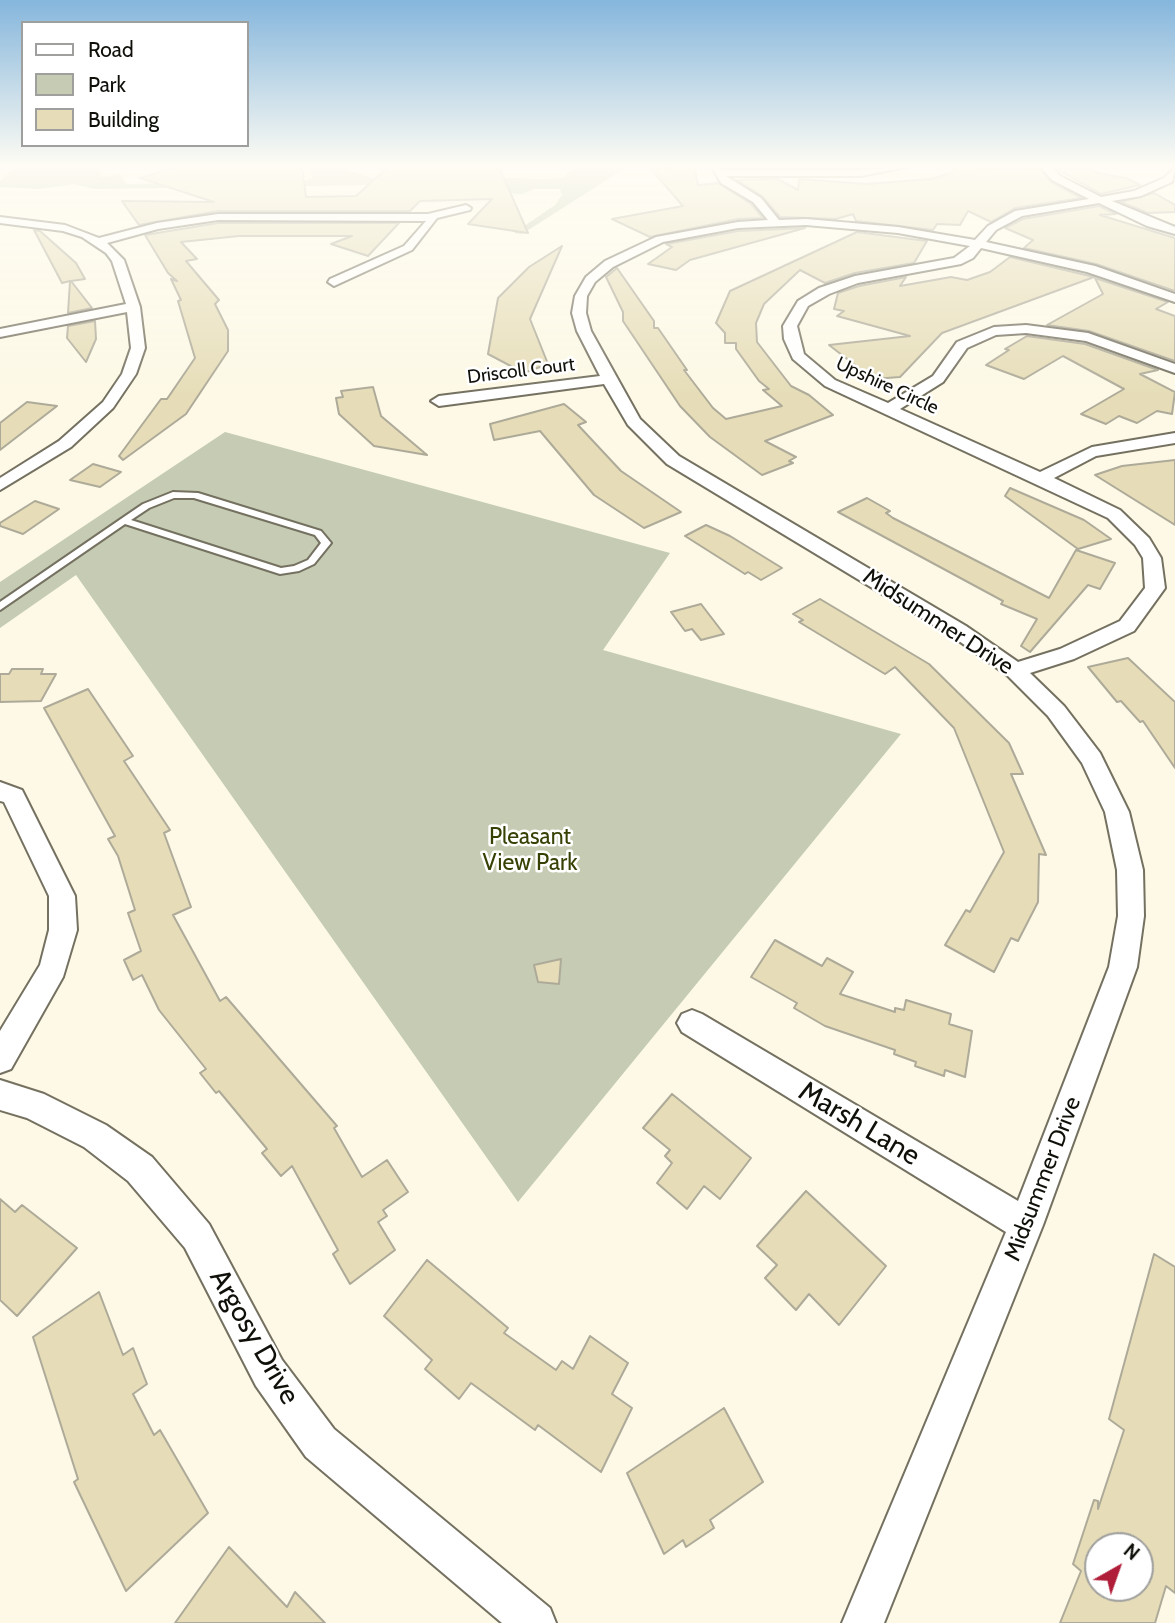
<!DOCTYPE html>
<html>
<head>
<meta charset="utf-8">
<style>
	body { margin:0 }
	#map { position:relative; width:1175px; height:1623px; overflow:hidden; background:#fdf9e6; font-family:Cabin,sans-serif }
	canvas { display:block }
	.legend { position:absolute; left:21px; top:21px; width:228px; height:126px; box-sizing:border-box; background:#fff; border:2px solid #9f9f9d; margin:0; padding:9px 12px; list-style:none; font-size:21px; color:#100f09 }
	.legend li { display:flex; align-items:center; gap:14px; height:35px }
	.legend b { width:35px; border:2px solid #9f9f9d }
	.north { position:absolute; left:1084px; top:1532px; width:70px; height:70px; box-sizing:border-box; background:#fff; border:2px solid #9f9f9d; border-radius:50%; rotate:40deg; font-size:19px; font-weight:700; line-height:28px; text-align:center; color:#100f09 }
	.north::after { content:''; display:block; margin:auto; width:24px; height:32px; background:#b01d39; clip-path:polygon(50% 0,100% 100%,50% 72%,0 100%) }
</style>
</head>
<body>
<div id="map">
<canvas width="1175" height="1623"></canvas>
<ul class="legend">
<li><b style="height:9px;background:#fff"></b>Road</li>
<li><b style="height:19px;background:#c5ccb3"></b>Park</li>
<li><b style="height:19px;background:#e6ddb8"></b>Building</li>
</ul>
<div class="north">N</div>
</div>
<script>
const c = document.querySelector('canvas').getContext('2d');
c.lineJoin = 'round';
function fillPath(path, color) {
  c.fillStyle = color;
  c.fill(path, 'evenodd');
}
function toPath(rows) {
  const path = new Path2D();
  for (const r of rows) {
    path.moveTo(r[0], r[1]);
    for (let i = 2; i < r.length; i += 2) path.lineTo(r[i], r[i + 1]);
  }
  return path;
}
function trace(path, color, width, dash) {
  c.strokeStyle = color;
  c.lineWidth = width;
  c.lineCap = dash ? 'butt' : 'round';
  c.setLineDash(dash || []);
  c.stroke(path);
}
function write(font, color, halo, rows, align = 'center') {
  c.font = font + ' Cabin,sans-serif';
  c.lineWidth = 5;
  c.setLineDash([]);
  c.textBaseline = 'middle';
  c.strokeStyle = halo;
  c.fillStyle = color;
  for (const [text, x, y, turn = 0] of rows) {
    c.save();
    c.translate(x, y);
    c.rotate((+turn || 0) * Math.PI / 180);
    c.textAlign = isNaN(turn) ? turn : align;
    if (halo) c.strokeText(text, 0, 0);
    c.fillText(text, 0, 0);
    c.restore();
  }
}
const green = toPath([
	[15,167,97,167,102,177,120,174,126,184,304,181,312,178,311,169,304,167,337,167,383,181,487,177,540,179,563,178,574,167,627,167,522,234,514,233,555,205,562,195,560,189,534,189,522,194,365,185,95,189,74,184,38,189,0,187,0,181],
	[225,432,670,553,603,650,901,734,518,1202,76,575,0,628,0,582]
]);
const building = toPath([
	[176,167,302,167,306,197,356,196,388,167,499,167,528,233,468,224,492,199,420,201,410,211,218,211,139,225,122,201,214,202,140,178,176,167],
	[694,167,698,185,718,183,751,204,763,218,738,219,650,237,612,219,683,206,650,168,694,167],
	[955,167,1040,169,1051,182,1081,198,1015,208,991,222,968,211,960,225,937,224,933,230,856,221,853,214,836,219,780,217,762,196,737,180,778,179,798,190,799,179,866,184,931,179,953,172,955,167],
	[1091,168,1097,173,1126,178,1140,185,1101,194,1057,169,1091,168],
	[1154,193,1175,205,1175,212,1148,213,1121,202,1154,193],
	[1099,206,1116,214,1100,215,1175,238,1175,291,1096,264,1024,248,1033,240,1005,228,1023,219,1099,206],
	[218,223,399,223,368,256,331,244,352,236,239,236,181,242,197,259,186,261,219,300,215,304,228,330,228,351,186,414,123,460,119,456,161,399,167,399,195,358,178,301,181,300,171,279,177,281,168,273,145,235,218,223],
	[805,228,690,260,676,270,648,264,672,247,666,244,738,231,805,228],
	[34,230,40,231,76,263,85,279,71,281,92,308,68,313,70,281,62,283,34,230],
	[857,232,927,241,914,263,855,273,825,283,800,270,764,304,756,323,757,342,791,386,809,395,833,415,765,441,796,457,789,461,793,463,762,475,710,437,680,406,623,321,623,312,606,277,617,268,654,321,654,328,658,328,687,370,684,370,713,408,726,419,782,406,763,390,769,389,759,381,736,349,736,343,725,343,725,333,716,323,730,291,857,232],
	[562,246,530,319,548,364,524,373,488,354,498,298,529,267,562,246],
	[1010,257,1094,277,942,333,900,377,873,379,829,345,910,336,837,316,844,311,834,309,838,293,859,286,906,277,900,286,951,277,967,280,990,272,1010,257],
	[1095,278,1168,302,1156,309,1175,316,1175,361,1089,331,1047,325,1103,294,1095,278],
	[95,321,96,339,86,362,67,338,68,326,95,321],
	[1027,336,1085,344,1158,370,1140,374,1175,392,1172,414,1157,411,1137,423,1119,416,1106,424,1081,414,1124,389,1063,356,1024,379,986,365,1009,350,1005,349,1027,336],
	[373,387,381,416,427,455,374,446,339,414,336,398,343,397,341,391,373,387],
	[27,402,57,406,0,450,0,423,27,402],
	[564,404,586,422,578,425,621,471,681,512,644,528,594,495,540,431,494,440,490,424,564,404],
	[1175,460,1175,525,1095,475,1122,466,1175,460],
	[93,464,121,472,100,487,70,480,93,464],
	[1010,488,1084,520,1111,539,1078,549,1005,496,1010,488],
	[867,498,890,511,886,513,893,518,1049,598,1076,550,1115,563,1100,589,1088,585,1030,652,1021,646,1037,619,1001,604,1003,601,838,512,867,498],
	[35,501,59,509,23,534,0,526,0,523,35,501],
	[706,525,730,536,782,568,761,580,748,572,745,574,685,536,706,525],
	[820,599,929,664,1009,743,1023,774,1011,774,1046,855,1039,854,1038,902,1018,941,1011,938,994,972,945,945,966,910,970,912,1004,852,954,728,895,667,885,674,799,622,803,620,793,614,820,599],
	[701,604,724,634,701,640,692,629,685,631,671,612,701,604],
	[1128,658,1175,702,1175,768,1143,721,1140,722,1121,701,1117,702,1088,667,1128,658],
	[12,669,43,669,41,674,56,674,41,701,0,702,0,674,9,674,12,669],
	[88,689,133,756,124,761,170,830,164,833,191,907,173,915,220,1001,226,997,337,1126,334,1128,362,1177,387,1160,408,1192,383,1210,387,1216,378,1222,395,1250,350,1284,333,1254,338,1250,292,1166,281,1176,262,1153,267,1149,219,1091,216,1093,200,1073,206,1069,159,1010,142,975,133,980,124,960,141,951,128,913,135,910,118,856,108,839,115,836,44,708,88,689],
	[775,940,822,966,827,958,853,972,840,994,895,1012,895,1008,904,1010,906,1000,951,1014,949,1024,972,1031,965,1077,945,1070,944,1076,915,1066,916,1062,894,1054,895,1050,825,1026,794,1008,797,1003,751,977,775,940],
	[561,959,559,984,538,982,534,965,561,959],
	[672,1094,751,1158,720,1199,704,1186,687,1209,657,1183,672,1163,665,1156,670,1150,643,1128,672,1094],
	[806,1191,886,1266,839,1325,809,1294,796,1310,765,1278,777,1265,757,1246,806,1191],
	[0,1199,15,1212,22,1205,77,1248,17,1316,0,1300,0,1199],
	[1154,1254,1175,1267,1175,1593,1166,1586,1155,1623,1060,1623,1081,1571,1073,1564,1094,1500,1098,1501,1098,1509,1124,1430,1109,1419,1154,1254],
	[1098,1546,1140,1546,1140,1588,1098,1588,1098,1546],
	[427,1260,508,1328,504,1333,556,1370,562,1361,573,1369,590,1336,628,1363,612,1394,632,1408,601,1472,538,1425,535,1430,471,1383,459,1399,425,1369,432,1360,384,1316,427,1260],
	[99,1292,123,1355,133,1348,147,1384,133,1394,154,1435,160,1430,208,1513,126,1591,74,1482,78,1479,33,1337,99,1292],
	[724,1408,763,1482,710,1520,714,1528,686,1547,683,1540,664,1554,627,1473,724,1408],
	[229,1547,287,1607,295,1592,325,1623,175,1623,229,1547]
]);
const service = toPath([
	[173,492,198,493,321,531,331,543,314,564,299,571,280,574,125,524,0,610,0,602,121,519,143,504,173,492],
	[174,498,194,498,315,535,321,543,308,560,294,566,281,568,131,520,149,508,174,498]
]);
const minor = toPath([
	[712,167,722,170,861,170,906,167,861,176,726,176,761,198,779,220,806,219,898,227,975,240,988,226,1015,211,1089,199,1052,180,1041,167,1052,167,1060,176,1101,197,1134,191,1164,178,1175,168,1172,182,1141,196,1112,201,1175,227,1175,234,1147,226,1099,203,1022,216,996,230,986,242,1095,266,1175,294,1175,302,1087,272,981,248,973,258,961,264,858,283,829,294,808,306,797,326,804,354,835,380,888,403,933,376,957,342,994,327,1026,325,1088,333,1175,364,1175,373,1086,341,1026,333,996,335,967,348,943,382,900,409,1040,472,1092,447,1175,433,1175,443,1096,456,1054,478,1120,510,1149,538,1161,558,1165,588,1134,631,1074,659,1030,673,1064,706,1100,753,1129,812,1143,870,1144,916,1137,967,1043,1225,884,1623,842,1623,1006,1232,682,1032,677,1023,682,1014,692,1010,702,1014,1018,1201,1109,967,1118,916,1117,870,1105,812,1082,763,1048,716,1007,675,952,636,667,464,628,425,604,384,439,406,431,401,439,396,600,376,577,331,572,313,575,296,586,277,605,261,656,237,738,222,768,220,753,202,721,183,712,167],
	[806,225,898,233,970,246,954,258,855,276,819,288,798,301,783,326,784,339,793,359,825,386,1108,518,1135,545,1143,558,1145,588,1120,621,1060,649,1018,662,966,626,679,456,640,419,591,331,586,313,587,296,595,282,613,267,663,242,738,228,806,225],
	[466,205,471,208,470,210,437,218,412,250,334,286,328,282,330,279,404,246,426,221,218,220,158,229,107,243,124,260,140,307,145,348,136,374,113,408,71,447,0,490,0,478,59,441,103,402,122,374,131,348,127,312,0,337,0,329,126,304,112,261,106,253,82,237,63,231,0,223,0,217,65,225,99,238,157,223,218,214,428,214,466,205],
	[0,782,22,790,75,896,77,930,63,977,11,1069,0,1073,0,1031,40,965,49,930,49,896,4,802,0,801,0,782],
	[0,1080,44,1094,106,1125,152,1157,209,1224,282,1360,334,1429,550,1608,556,1623,502,1623,306,1457,256,1386,185,1248,128,1181,84,1147,27,1118,0,1110,0,1080]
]);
const farStreetnames = [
	["Driscoll Court",521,371,-7],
	["Upshire Circle",887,386,25]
];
const streetNames = [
	["Midsummer Drive",938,622,33],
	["Midsummer Drive",1043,1179,-69]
];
const parkNames = [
	["Pleasant",530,837],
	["View Park",530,863]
];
const nearStreetnames = [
	["Marsh Lane",859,1124,31],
	["Argosy Drive",254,1337,60]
];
fillPath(green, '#c5ccb3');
fillPath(building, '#e6ddb8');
trace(building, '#aeaa99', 2);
trace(service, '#757161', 4);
trace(minor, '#757161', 4);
fillPath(service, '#fff');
fillPath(minor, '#fff');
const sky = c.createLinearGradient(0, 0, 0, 394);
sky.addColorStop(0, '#85b6dc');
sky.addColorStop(0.42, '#fefcf4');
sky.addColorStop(1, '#fefcf400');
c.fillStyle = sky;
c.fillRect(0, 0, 1175, 394);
write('19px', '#100f09', '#fff', farStreetnames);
write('23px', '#100f09', '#fff', streetNames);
write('23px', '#364104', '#fff', parkNames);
write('28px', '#100f09', '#fff', nearStreetnames);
</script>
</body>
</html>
